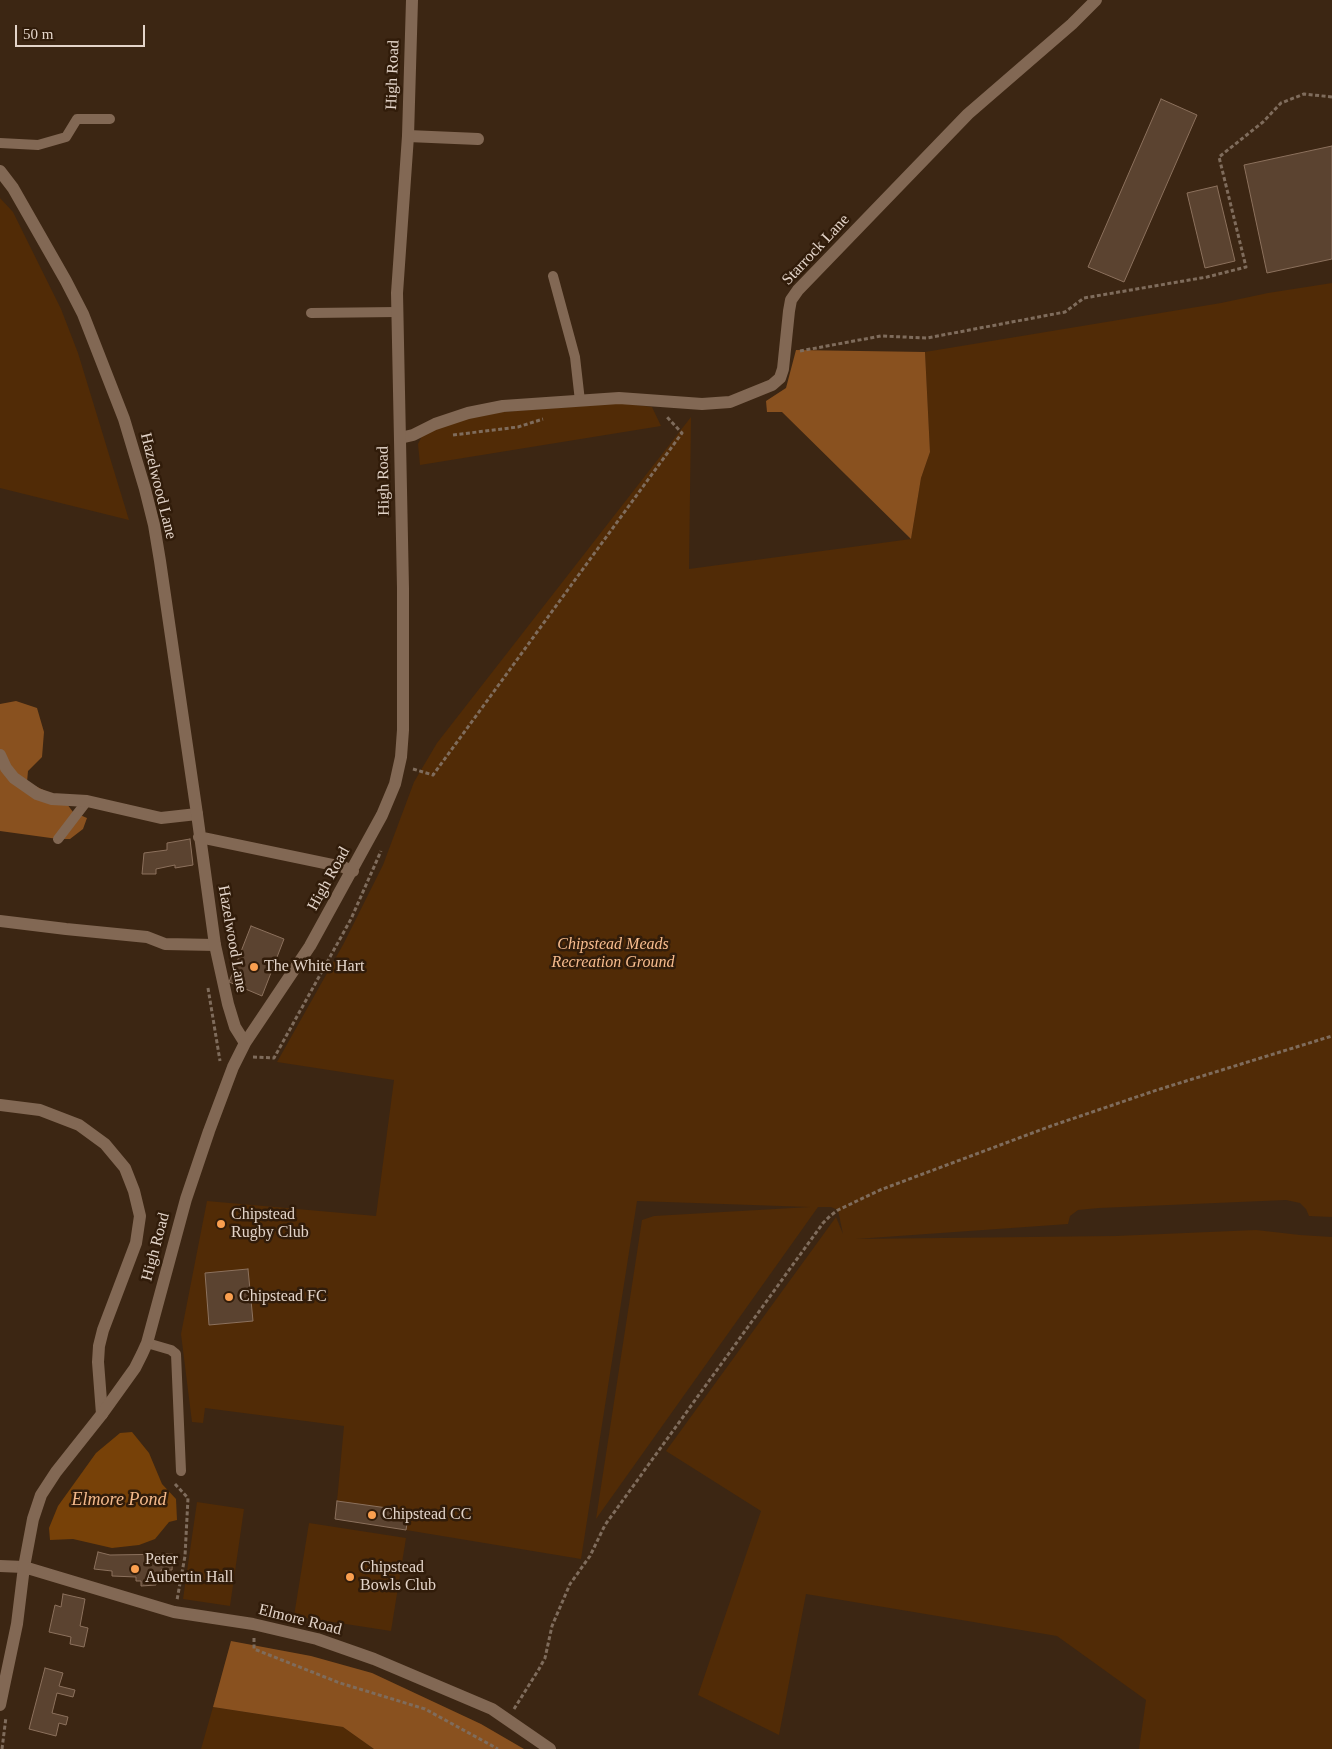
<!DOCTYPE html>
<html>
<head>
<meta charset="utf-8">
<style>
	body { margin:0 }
	#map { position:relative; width:1332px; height:1749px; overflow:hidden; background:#3c2613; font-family:"Times New Roman",serif }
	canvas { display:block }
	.scale { position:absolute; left:15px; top:25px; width:130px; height:22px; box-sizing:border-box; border:2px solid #e3d4c9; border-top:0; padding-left:6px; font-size:15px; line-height:18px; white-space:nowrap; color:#e3d4c9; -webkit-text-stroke:4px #311c0a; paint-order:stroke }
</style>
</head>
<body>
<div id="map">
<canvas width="1332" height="1749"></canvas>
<div class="scale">50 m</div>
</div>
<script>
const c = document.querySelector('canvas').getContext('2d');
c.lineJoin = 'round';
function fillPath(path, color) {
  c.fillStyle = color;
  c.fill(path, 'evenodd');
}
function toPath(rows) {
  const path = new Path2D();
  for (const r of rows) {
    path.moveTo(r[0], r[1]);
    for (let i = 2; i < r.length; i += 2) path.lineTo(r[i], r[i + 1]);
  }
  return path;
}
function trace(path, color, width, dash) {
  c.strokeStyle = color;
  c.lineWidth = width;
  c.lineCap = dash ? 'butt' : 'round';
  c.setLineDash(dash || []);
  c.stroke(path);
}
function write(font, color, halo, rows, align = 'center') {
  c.font = font + ' "Times New Roman",serif';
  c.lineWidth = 5;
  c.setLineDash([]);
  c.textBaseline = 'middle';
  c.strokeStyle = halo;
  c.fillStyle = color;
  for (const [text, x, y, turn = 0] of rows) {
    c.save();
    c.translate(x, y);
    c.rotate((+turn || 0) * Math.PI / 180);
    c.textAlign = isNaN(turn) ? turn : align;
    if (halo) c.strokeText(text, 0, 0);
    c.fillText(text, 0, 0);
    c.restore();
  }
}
const green = toPath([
	[0,198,13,212,61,309,78,353,129,520,0,488],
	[1332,283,1332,1217,1309,1216,1306,1209,1300,1203,1286,1200,1099,1208,1078,1210,1070,1216,1068,1224,856,1239,1116,1236,1256,1230,1300,1235,1332,1237,1332,1749,1139,1749,1146,1700,1057,1636,806,1594,779,1735,698,1695,761,1511,666,1451,836,1217,843,1234,838,1210,831,1207,818,1207,596,1519,642,1220,654,1216,810,1207,637,1201,581,1559,406,1530,409,1512,337,1501,344,1426,205,1408,203,1423,192,1422,181,1334,207,1201,376,1216,394,1080,277,1062,344,943,383,865,414,782,437,743,691,417,689,569,911,539,921,478,930,452,925,352,1221,303,1268,293],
	[621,403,652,407,661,426,420,465,418,444,422,436,439,427,469,417,503,412],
	[197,1502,244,1509,230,1606,183,1599],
	[309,1523,406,1538,391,1631,294,1616],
	[213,1707,343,1727,374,1749,201,1749]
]);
const forest = toPath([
	[796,350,925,352,930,452,921,478,911,539,782,412,767,412,766,401,786,388],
	[16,701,37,708,44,732,42,757,28,771,27,782,64,800,73,812,87,818,83,829,70,839,58,839,0,831,0,704],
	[231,1641,311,1656,372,1673,481,1724,524,1749,374,1749,343,1727,213,1707]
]);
const water = toPath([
	[132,1432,149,1453,162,1484,176,1499,177,1520,169,1522,155,1539,139,1545,112,1548,73,1539,50,1540,49,1528,58,1506,96,1453,120,1433]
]);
const building = toPath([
	[1161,99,1197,115,1124,282,1088,267,1161,99],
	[1332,146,1332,259,1267,273,1244,165,1332,146],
	[1217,186,1235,261,1205,268,1187,193,1217,186],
	[190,839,193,865,175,868,175,865,156,869,156,874,142,874,144,853,167,850,167,843,190,839],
	[251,926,284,939,262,996,229,982,251,926],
	[248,1269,253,1321,209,1325,205,1273,248,1269],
	[337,1501,409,1511,406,1530,335,1519,337,1501],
	[98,1552,110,1555,173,1554,172,1570,161,1570,161,1577,155,1577,156,1585,141,1586,141,1581,136,1581,136,1577,112,1576,112,1571,94,1569,98,1552],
	[63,1594,85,1599,80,1626,88,1628,84,1647,70,1644,71,1637,49,1632,55,1605,61,1607,63,1594],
	[45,1668,63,1673,59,1686,75,1690,73,1697,57,1693,52,1713,68,1717,66,1725,59,1723,56,1736,29,1729,45,1668]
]);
const path = toPath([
	[800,351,881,336,927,338,1065,312,1084,298,1207,277,1246,267,1219,157,1263,122,1281,103,1304,94,1332,97],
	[453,435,518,427,543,419],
	[413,769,433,775,682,433,666,416],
	[208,988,220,1061],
	[253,1057,274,1058,351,919,381,851],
	[175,1484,188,1498,185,1556,177,1600],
	[254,1638,254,1649,340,1683,425,1709,498,1749],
	[514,1709,539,1669,545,1658,552,1626,570,1584,590,1556,605,1525,823,1223,830,1216,838,1210,880,1190,1051,1126,1157,1090,1332,1036],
	[2,1749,6,1717]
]);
const lane = toPath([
	[0,143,38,145,66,137,77,119,110,119],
	[553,276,575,357,580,401],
	[311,313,397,312],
	[58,839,87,801],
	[147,1343,171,1350,176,1354,181,1471]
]);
const street = toPath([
	[408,136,478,139],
	[400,438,413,435,435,424,468,413,503,406,619,398,702,404,730,402,772,385,780,378,783,369,789,311,791,300,798,290,968,114,1072,24,1096,0],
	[0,755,6,768,14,778,37,794,52,799,87,801,161,818,197,814],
	[0,921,66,929,147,937,165,944,215,945],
	[0,1105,40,1110,79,1125,105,1144,125,1168,134,1191,140,1216,136,1243,103,1330,99,1346,98,1362,102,1414],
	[0,1566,24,1567]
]);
const secondary = toPath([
	[0,171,13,188,66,281,83,314,124,419,145,489,154,525,160,561,197,814,215,945,228,1004,235,1027,245,1043],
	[199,837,343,867,353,871],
	[24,1567,174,1612,253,1624,317,1639,374,1659,492,1709,550,1749],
	[0,1705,17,1624,24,1567,33,1519,41,1495,56,1472,102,1414,135,1368,142,1354,147,1343,186,1199,209,1131,233,1067,245,1043,310,946,382,815,395,784,401,757,403,730,403,588,397,293,408,136,412,0]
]);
const markers = [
	[254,967,5,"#fa9f4f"],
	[221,1224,5,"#fa9f4f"],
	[229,1297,5,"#fa9f4f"],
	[372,1515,5,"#fa9f4f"],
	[135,1569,5,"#fa9f4f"],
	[350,1577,5,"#fa9f4f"]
];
const streetNames = [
	["High Road",393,75,-88],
	["Starrock Lane",816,250,-47],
	["High Road",384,481,-91],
	["Hazelwood Lane",158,486,76],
	["High Road",329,879,-61],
	["Hazelwood Lane",232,939,80],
	["High Road",156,1247,-75],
	["Elmore Road",300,1620,14]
];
const parkNames = [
	["Chipstead Meads",613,945],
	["Recreation Ground",613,963]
];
const poiNames = [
	["The White Hart",264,967],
	["Chipstead",231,1215],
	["Rugby Club",231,1233],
	["Chipstead FC",239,1297],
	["Chipstead CC",382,1515],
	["Peter",145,1560],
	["Aubertin Hall",145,1578],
	["Chipstead",360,1568],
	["Bowls Club",360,1586]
];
const waterNames = [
	["Elmore Pond",119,1500]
];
fillPath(green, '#512b06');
fillPath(forest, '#89511f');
fillPath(water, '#774108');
fillPath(building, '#5b4330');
trace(building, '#8c715d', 1);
trace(path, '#7f6c5c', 3, [4, 2.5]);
trace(lane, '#826854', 10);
trace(street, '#826854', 12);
trace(secondary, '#826854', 12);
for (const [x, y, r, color] of markers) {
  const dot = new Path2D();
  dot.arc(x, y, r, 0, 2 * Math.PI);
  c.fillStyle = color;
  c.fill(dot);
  trace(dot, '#311c0a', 2);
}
write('16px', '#e3d4c9', '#311c0a', streetNames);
write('italic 16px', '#f7bc8e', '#311c0a', parkNames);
write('16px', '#e3d4c9', '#311c0a', poiNames, 'left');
write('italic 18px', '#f4b98b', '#311c0a', waterNames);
</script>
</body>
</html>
